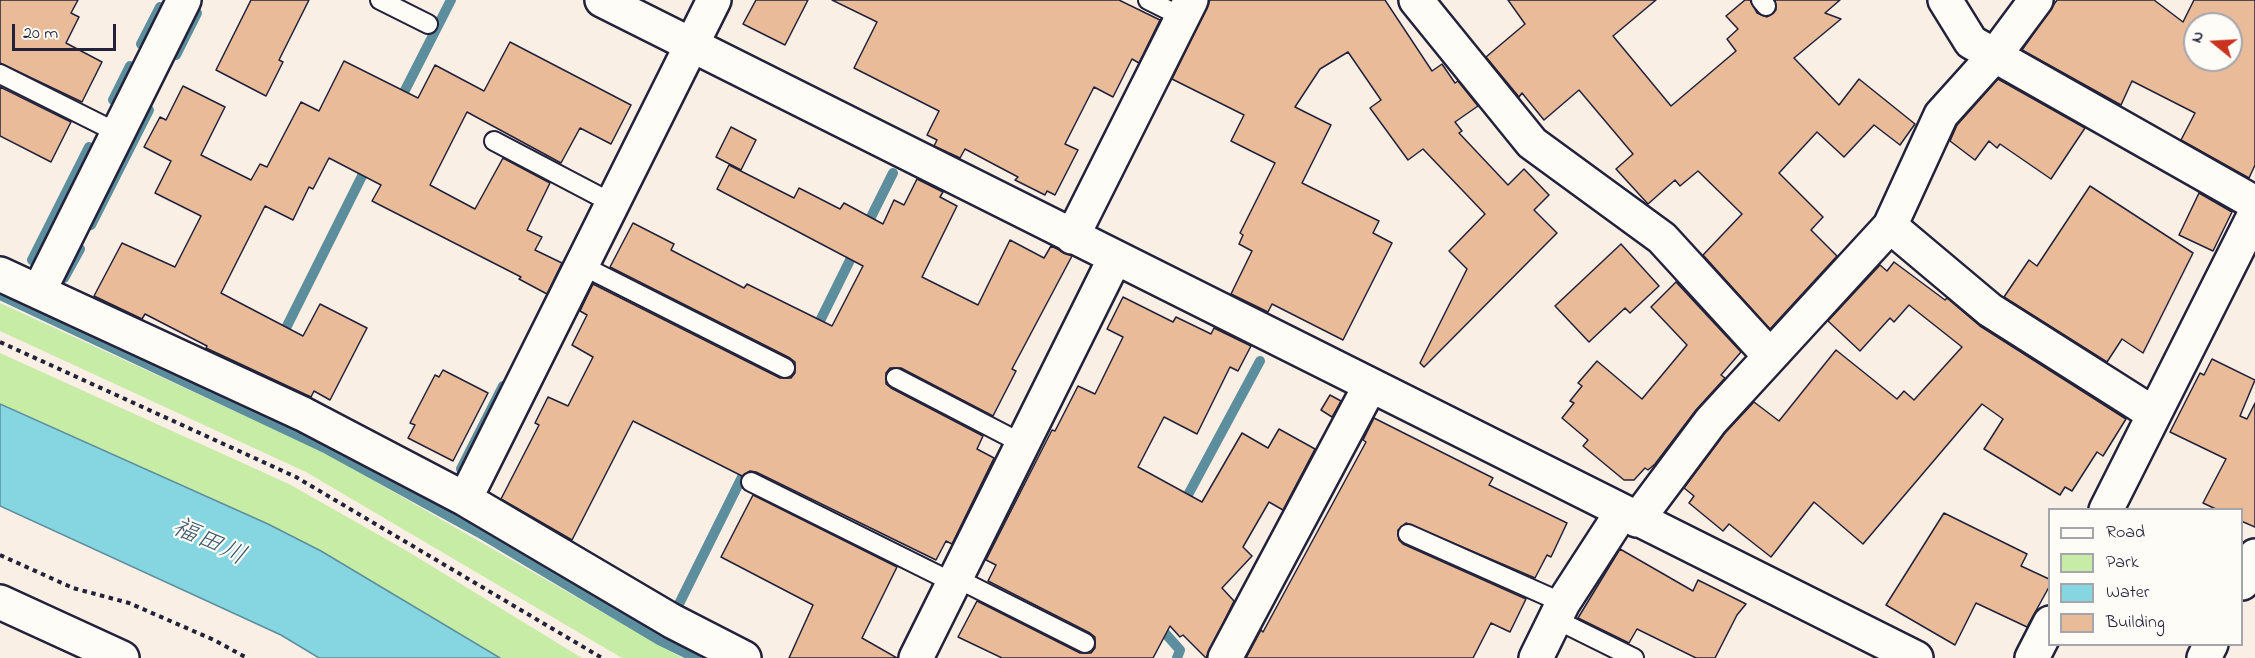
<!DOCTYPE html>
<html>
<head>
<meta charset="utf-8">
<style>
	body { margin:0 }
	#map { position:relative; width:2255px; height:658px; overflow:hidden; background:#f9efe4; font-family:"Indie Flower",sans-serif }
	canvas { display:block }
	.legend { position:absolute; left:2048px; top:508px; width:195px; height:138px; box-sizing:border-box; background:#fdfcf7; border:2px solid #a5a5ac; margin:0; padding:8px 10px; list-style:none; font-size:18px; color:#22223b }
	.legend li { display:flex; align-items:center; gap:12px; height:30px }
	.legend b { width:30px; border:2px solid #a5a5ac }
	.north { position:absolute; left:2183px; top:12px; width:60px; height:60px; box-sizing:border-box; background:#fdfcf7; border:2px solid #a5a5ac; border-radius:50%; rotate:288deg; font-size:16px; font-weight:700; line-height:24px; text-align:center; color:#22223b }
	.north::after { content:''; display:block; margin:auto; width:21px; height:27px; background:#c8321e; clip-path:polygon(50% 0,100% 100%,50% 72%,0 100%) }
	.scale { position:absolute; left:12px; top:24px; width:104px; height:27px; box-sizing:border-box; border:3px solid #22223b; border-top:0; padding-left:8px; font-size:18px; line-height:21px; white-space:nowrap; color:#22223b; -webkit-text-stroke:4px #fdfcf7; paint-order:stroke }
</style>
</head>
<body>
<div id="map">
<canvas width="2255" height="658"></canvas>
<ul class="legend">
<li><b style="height:8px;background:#fdfcf7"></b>Road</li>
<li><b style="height:16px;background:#c7eca5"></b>Park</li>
<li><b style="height:16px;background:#85d6e0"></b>Water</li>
<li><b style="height:16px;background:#e9bb99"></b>Building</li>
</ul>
<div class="north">N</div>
<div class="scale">20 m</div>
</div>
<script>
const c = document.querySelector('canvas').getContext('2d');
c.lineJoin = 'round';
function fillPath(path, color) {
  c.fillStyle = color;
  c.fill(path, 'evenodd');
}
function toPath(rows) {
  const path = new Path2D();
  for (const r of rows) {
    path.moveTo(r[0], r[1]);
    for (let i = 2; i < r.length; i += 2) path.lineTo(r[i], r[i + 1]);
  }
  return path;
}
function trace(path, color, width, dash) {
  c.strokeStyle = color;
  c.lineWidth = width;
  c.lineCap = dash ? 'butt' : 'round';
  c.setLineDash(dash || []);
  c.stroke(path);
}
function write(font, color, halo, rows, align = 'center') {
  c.font = font + ' "Indie Flower","Klee One",sans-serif';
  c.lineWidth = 4.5;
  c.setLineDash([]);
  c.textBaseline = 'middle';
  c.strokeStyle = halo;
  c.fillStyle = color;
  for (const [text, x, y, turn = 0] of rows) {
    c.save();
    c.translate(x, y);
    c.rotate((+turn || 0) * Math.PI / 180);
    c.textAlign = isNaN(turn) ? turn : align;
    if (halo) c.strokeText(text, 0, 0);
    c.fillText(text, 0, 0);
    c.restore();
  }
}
const green = toPath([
	[0,303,324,452,682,658,622,658,306,472,0,331],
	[0,353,289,484,407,551,582,658,500,658,321,551,268,524,0,404]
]);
const water = toPath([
	[0,404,268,524,321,551,500,658,319,658,281,635,0,506,0,404]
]);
const stream = toPath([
	[141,44,160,7],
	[176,55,197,13],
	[113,100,130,66],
	[398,104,451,0],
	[91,225,149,110],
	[865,229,893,173],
	[32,260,89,147],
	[64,278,80,249],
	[0,295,327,449,478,532,659,640,696,658],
	[815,331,856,248],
	[280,340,368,164],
	[461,469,503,386],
	[1182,506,1260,361],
	[679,604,749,463],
	[1156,623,1180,650,1177,658]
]);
const building = toPath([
	[0,0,78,0,71,13,79,17,66,43,102,62,82,102,0,63,0,0],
	[251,0,309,0,279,60,283,62,266,96,216,70,251,0],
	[756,0,808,0,785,45,743,24,756,0],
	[832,0,1119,0,1160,20,1139,63,1132,59,1113,97,1094,87,1065,144,1078,150,1055,195,1047,191,1045,195,1015,180,1018,177,965,149,960,158,934,146,937,140,927,135,939,111,854,68,877,22,832,0],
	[1210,0,1385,0,1432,71,1442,64,1455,83,1458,81,1478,106,1455,122,1462,131,1459,133,1508,185,1524,169,1549,195,1534,210,1557,233,1424,367,1420,363,1467,269,1449,251,1485,214,1423,149,1408,160,1370,108,1381,100,1348,52,1320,69,1295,107,1331,125,1302,183,1379,221,1373,233,1392,243,1343,340,1272,304,1268,312,1231,294,1252,251,1239,244,1243,235,1240,233,1275,163,1231,141,1244,115,1172,79,1210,0],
	[1508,0,1656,0,1613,36,1671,106,1736,51,1727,39,1738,29,1726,16,1745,0,1750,0,1757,13,1767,17,1776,10,1775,0,1840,0,1825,13,1841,19,1794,58,1839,105,1859,79,1915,124,1900,145,1874,125,1844,157,1817,132,1779,173,1823,217,1811,230,1837,256,1770,329,1703,255,1742,214,1698,171,1680,186,1675,180,1648,204,1616,169,1633,154,1579,90,1544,120,1522,93,1519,97,1486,57,1525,24,1508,0],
	[2057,0,2154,0,2183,22,2194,0,2255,0,2255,165,2249,178,2181,140,2195,113,2132,81,2121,105,2022,50,2057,0],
	[2195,24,2231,24,2231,60,2195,60,2195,24],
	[510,42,631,105,611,144,580,128,561,163,467,112,430,185,475,209,503,158,550,183,527,230,542,237,535,250,562,263,547,294,519,279,521,277,372,201,381,185,329,158,313,189,309,187,293,220,265,206,221,293,303,336,320,304,367,328,330,400,314,391,311,397,206,348,207,346,145,314,142,319,94,296,122,243,175,267,201,216,155,193,171,161,144,147,160,117,166,120,183,86,225,107,201,155,251,180,260,164,267,167,301,102,319,111,344,61,418,98,435,65,484,91,510,42],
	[1998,79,2085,128,2051,179,2000,144,1997,148,1989,141,1975,160,1950,141,1957,125,1998,79],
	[0,87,71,122,51,162,0,136,0,87],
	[731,127,756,140,741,170,716,157,731,127],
	[729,165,794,198,799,188,840,209,844,203,883,224,894,200,904,205,917,179,943,192,940,197,957,206,922,277,978,305,1010,240,1044,258,1051,246,1072,256,1012,369,1016,371,993,416,901,368,890,368,886,373,886,384,891,388,983,436,977,449,994,458,952,544,946,541,936,560,756,472,750,471,742,476,633,421,572,540,501,499,539,425,535,423,548,397,568,406,593,357,572,345,587,315,580,311,593,284,780,378,791,378,795,373,795,362,790,358,610,267,633,223,674,244,671,250,744,288,747,284,832,326,863,266,717,189,729,165],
	[2090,186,2193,253,2143,353,2122,339,2107,362,2004,297,2029,260,2037,266,2090,186],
	[2199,193,2232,212,2213,251,2179,235,2199,193],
	[1621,244,1659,286,1630,313,1625,308,1589,342,1555,306,1621,244],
	[1894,262,1945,300,1947,298,1980,326,2126,419,2103,456,2097,452,2072,491,2065,487,2060,495,1984,449,2003,419,1982,404,1863,544,1814,502,1771,557,1729,524,1723,531,1689,503,1694,496,1684,488,1725,433,1754,402,1779,421,1836,350,1897,399,1904,391,1914,400,1962,347,1909,305,1894,322,1890,318,1860,351,1828,321,1880,265,1887,271,1894,262],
	[1676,282,1741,352,1721,375,1725,378,1696,410,1655,464,1648,470,1645,468,1634,480,1624,480,1583,446,1588,440,1562,418,1574,403,1570,401,1582,386,1578,383,1597,361,1642,399,1687,345,1651,307,1676,282],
	[1123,297,1173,322,1176,317,1211,334,1214,328,1251,346,1238,371,1230,367,1197,434,1164,417,1138,467,1202,502,1242,433,1268,448,1279,429,1315,449,1283,510,1269,502,1243,547,1252,556,1222,588,1234,601,1206,658,1183,635,1180,637,1170,626,1153,658,1002,658,958,637,977,601,1080,653,1091,653,1095,648,1095,637,1090,633,988,581,996,565,986,560,1052,430,1055,431,1078,386,1095,394,1123,337,1107,329,1123,297],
	[2212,359,2255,380,2240,416,2247,419,2255,403,2255,527,2241,521,2241,510,2218,510,2203,503,2226,459,2170,432,2200,373,2204,375,2212,359],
	[443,370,488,393,453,461,408,438,415,425,410,423,435,375,439,377,443,370],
	[1330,395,1341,401,1332,417,1321,410,1330,395],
	[1374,418,1493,478,1489,485,1567,523,1551,557,1547,555,1535,578,1406,523,1398,530,1399,540,1403,544,1526,599,1510,632,1491,623,1473,658,1246,658,1261,630,1263,632,1366,442,1363,440,1374,418],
	[753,495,897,567,862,638,897,658,789,658,813,605,721,557,753,495],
	[1944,513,2027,554,2021,566,2049,579,2049,587,2027,627,1976,603,1955,645,1886,605,1944,513],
	[1620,549,1693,591,1698,580,1746,604,1737,615,1715,658,1696,658,1637,629,1629,643,1578,618,1620,549]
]);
const path = toPath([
	[0,342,296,477,602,658],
	[0,555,73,588,129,603,214,640,247,658]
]);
const service = toPath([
	[380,0,428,24],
	[1148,0,1182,17],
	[1761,0,1766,6],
	[0,74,118,133],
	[494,141,612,203],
	[581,265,785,368],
	[896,378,1023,444],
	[751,482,954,583],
	[1408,534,1563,603],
	[956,578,1085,643],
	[1555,619,1634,658]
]);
const minor = toPath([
	[602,0,1916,658],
	[1416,0,1532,143,1662,238,1770,356],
	[1945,0,1971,42,2255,203],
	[1890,226,1990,310,2154,414],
	[1072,237,1191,0],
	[0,274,303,414,465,499,672,621,744,658],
	[39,291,184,0],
	[465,499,714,0],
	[2106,510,2255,214],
	[1637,520,1711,421,1890,226,1941,115,1995,55,2036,0],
	[2242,583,2255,556],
	[0,602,122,658],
	[916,658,1115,258],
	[1225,658,1370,386],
	[1536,658,1563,603,1622,512],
	[2032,658,2050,623],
	[2204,658,2211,644]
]);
const waterNames = [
	["福田川",208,544,25]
];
fillPath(green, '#c7eca5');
fillPath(water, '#85d6e0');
trace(water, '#5d8e9e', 1.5);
trace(stream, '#5d8e9e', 10);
fillPath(building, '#e9bb99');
trace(building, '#22223b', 1.5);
trace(service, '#22223b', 22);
trace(minor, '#22223b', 38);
trace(path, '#22223b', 4, [4.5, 4.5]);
trace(service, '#fdfcf7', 18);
trace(minor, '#fdfcf7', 33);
write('italic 26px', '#40586d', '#fdfcf7', waterNames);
</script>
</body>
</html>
